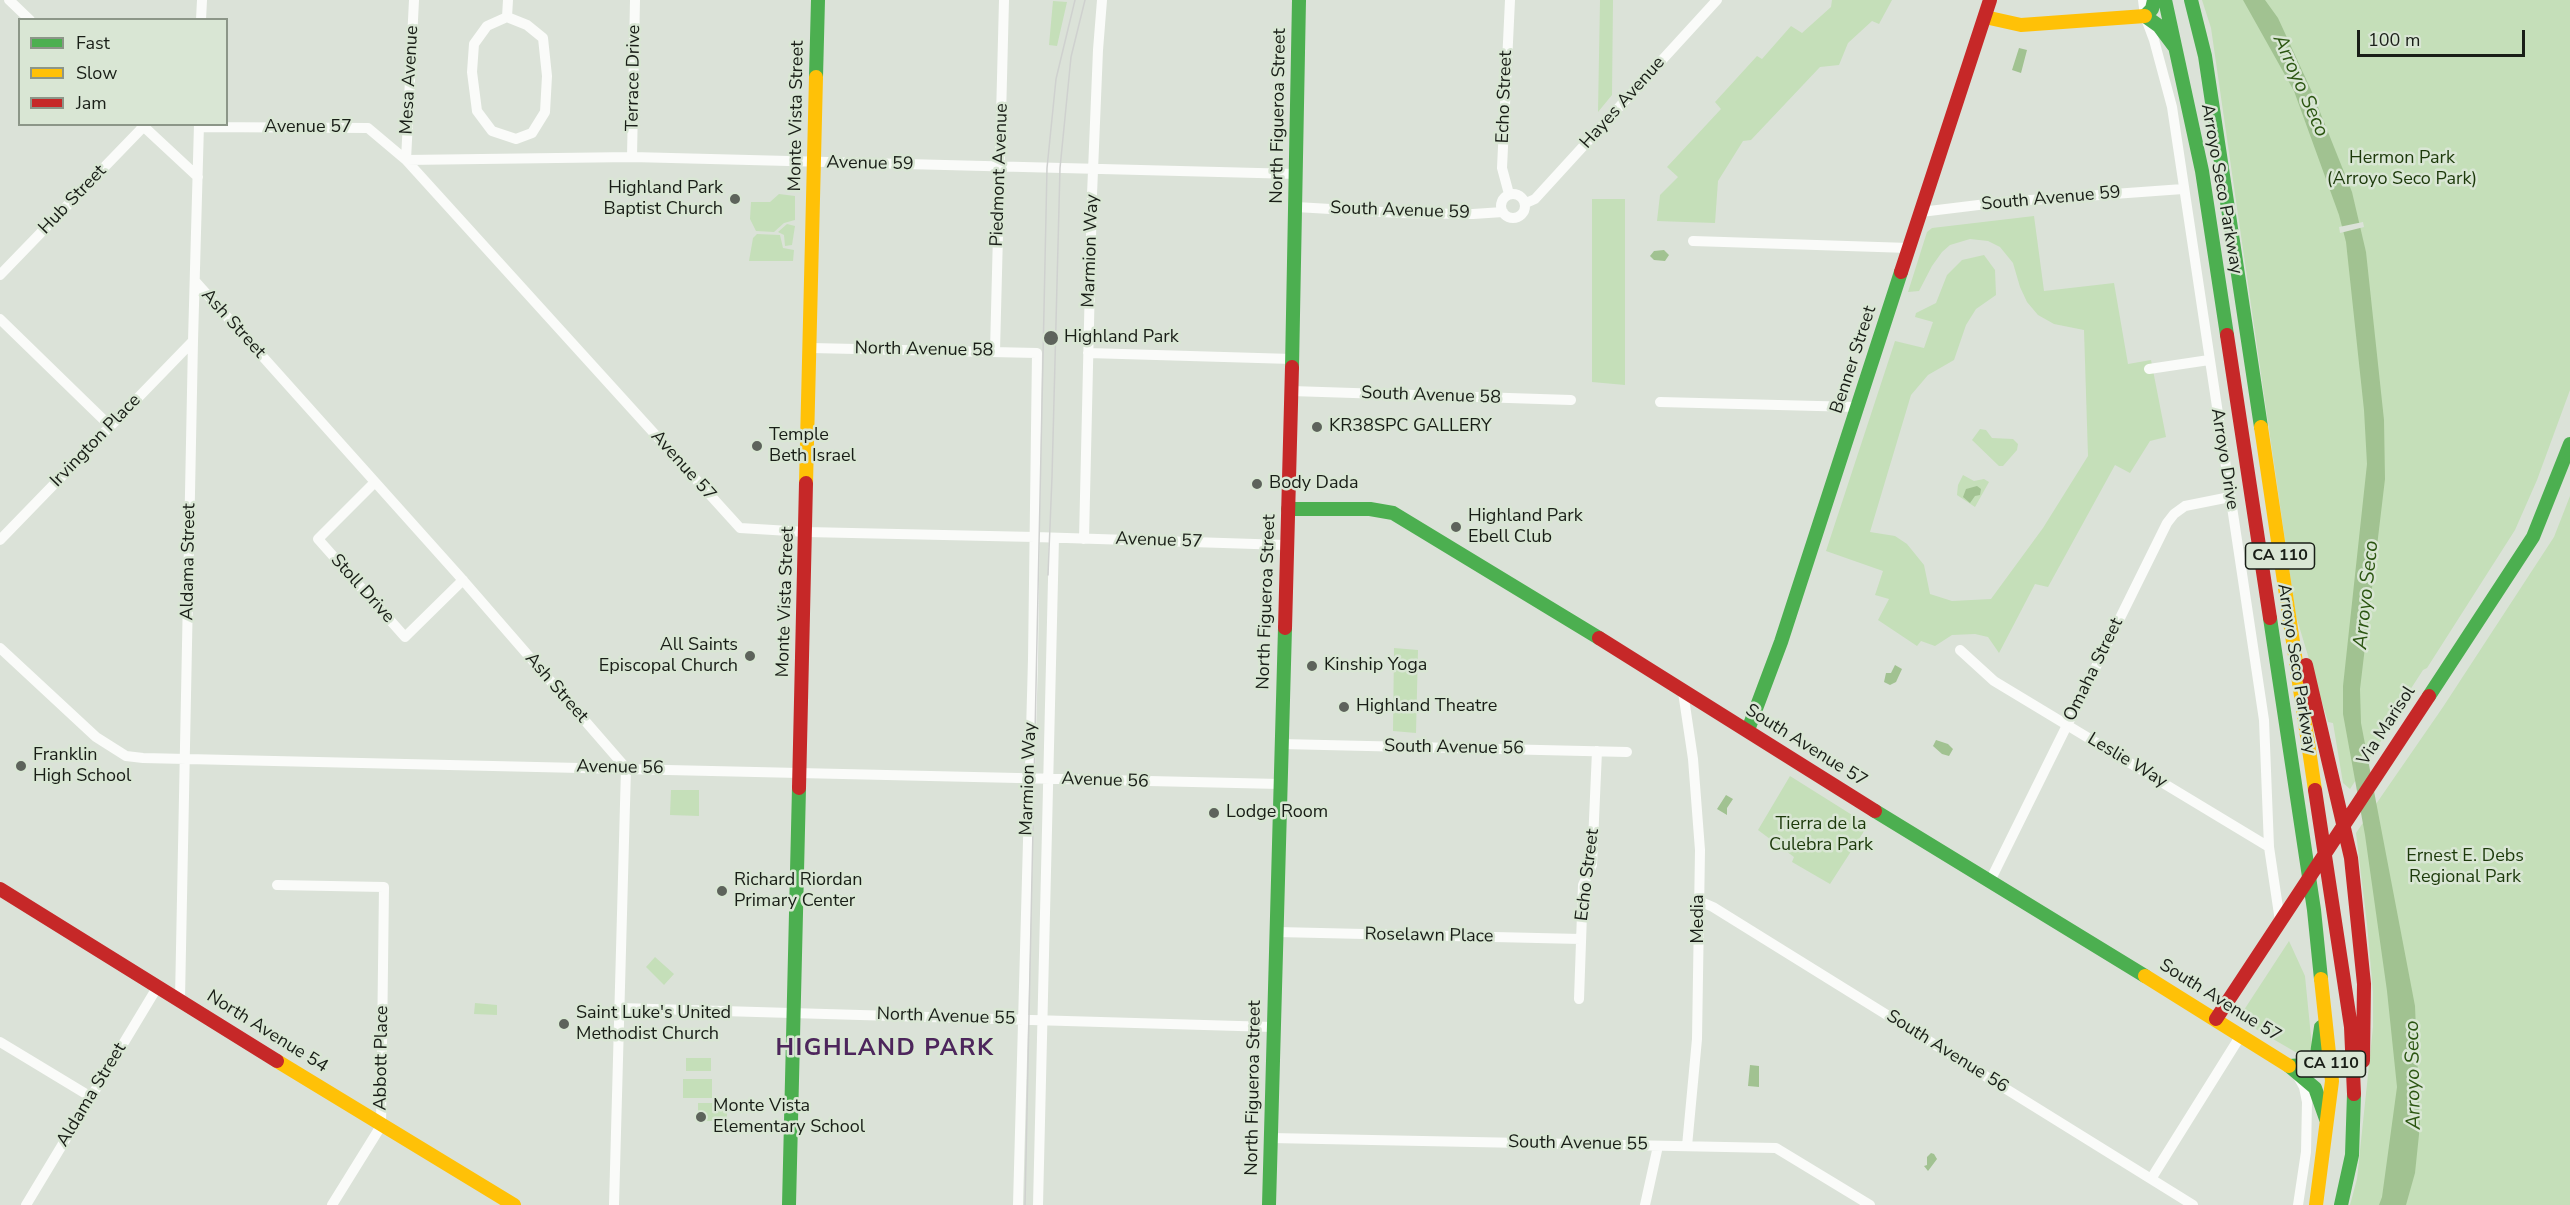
<!DOCTYPE html>
<html>
<head>
<meta charset="utf-8">
<style>
	body { margin:0 }
	#map { position:relative; width:2570px; height:1205px; overflow:hidden; background:#dbe2d8; font-family:"Nunito Sans",sans-serif }
	canvas { display:block }
	.legend { position:absolute; left:18px; top:18px; width:210px; height:108px; box-sizing:border-box; background:#d9e6d4; border:2px solid #8c9688; margin:0; padding:8px 10px; list-style:none; font-size:18px; color:#191e17 }
	.legend li { display:flex; align-items:center; gap:12px; height:30px }
	.legend b { width:30px; border:2px solid #8c9688 }
	.scale { position:absolute; left:2357px; top:30px; width:168px; height:27px; box-sizing:border-box; border:3px solid #191e17; border-top:0; padding-left:8px; font-size:18px; line-height:21px; white-space:nowrap; color:#191e17; -webkit-text-stroke:4px #d9e6d4; paint-order:stroke }
</style>
</head>
<body>
<div id="map">
<canvas width="2570" height="1205"></canvas>
<ul class="legend">
<li><b style="height:8px;background:#4caf50"></b>Fast</li>
<li><b style="height:8px;background:#ffc107"></b>Slow</li>
<li><b style="height:8px;background:#c62828"></b>Jam</li>
</ul>
<div class="scale">100 m</div>
</div>
<script>
const c = document.querySelector('canvas').getContext('2d');
c.lineJoin = 'round';
function fillPath(path, color) {
  c.fillStyle = color;
  c.fill(path, 'evenodd');
}
function toPath(rows) {
  const path = new Path2D();
  for (const r of rows) {
    if (r.length === 3) {
      path.moveTo(r[0] + r[2], r[1]);
      path.arc(r[0], r[1], r[2], 0, 2 * Math.PI);
      continue;
    }
    path.moveTo(r[0], r[1]);
    for (let i = 2; i < r.length; i += 2) path.lineTo(r[i], r[i + 1]);
  }
  return path;
}
function trace(path, color, width, dash) {
  c.strokeStyle = color;
  c.lineWidth = width;
  c.lineCap = dash ? 'butt' : 'round';
  c.setLineDash(dash || []);
  c.stroke(path);
}
function write(font, color, halo, rows, align = 'center') {
  c.font = font + ' "Nunito Sans",sans-serif';
  c.lineWidth = 5;
  c.setLineDash([]);
  c.textBaseline = 'middle';
  c.strokeStyle = halo;
  c.fillStyle = color;
  for (const [text, x, y, turn = 0] of rows) {
    c.save();
    c.translate(x, y);
    c.rotate((+turn || 0) * Math.PI / 180);
    c.textAlign = isNaN(turn) ? turn : align;
    if (halo) c.strokeText(text, 0, 0);
    c.fillText(text, 0, 0);
    c.restore();
  }
}
const green = toPath([
	[1600,0,1613,0,1612,95,1598,112],
	[1832,0,1892,0,1879,24,1872,21,1848,43,1839,65,1820,67,1751,140,1743,141,1718,181,1715,223,1657,221,1660,195,1678,177,1667,167,1721,109,1715,102,1757,56,1762,59,1791,26,1802,33,1831,7],
	[2202,0,2570,0,2570,390,2537,480,2515,530,2427,668,2423,670,2410,690,2399,713,2350,789,2343,783,2333,723,2328,722,2296,616,2211,28],
	[1053,1,1067,2,1057,46,1049,45],
	[779,194,795,196,795,220,784,223,774,232,756,231,750,219,751,202,770,202],
	[1592,199,1625,199,1625,385,1592,382],
	[2034,216,2044,291,2114,283,2128,364,2151,360,2166,437,2150,441,2130,473,2115,465,2048,587,2035,584,1999,653,1988,637,1975,634,1952,635,1935,646,1921,641,1917,646,1878,620,1889,599,1875,595,1883,571,1826,551,1895,341,1924,348,1933,322,1915,317,1916,313,1936,303,1947,275,1962,260,1984,255,1995,270,1996,295,1976,309,1966,325,1954,360,1928,375,1911,395,1870,532,1895,536,1907,544,1924,565,1930,594,1952,601,1991,599,2043,528,2088,456,2084,330,2054,324,2038,315,2027,302,2020,287,2013,263,2000,247,1988,241,1970,239,1950,245,1942,252,1932,266,1919,291,1908,292,1927,232,1932,228],
	[787,224,795,226,792,245,785,246,784,235,778,232],
	[757,234,780,235,783,248,794,250,793,261,749,261,753,238],
	[1980,429,1986,430,1992,438,2013,439,2018,444,2017,450,2003,466,1999,466,1972,440],
	[1963,475,1974,481,1984,479,1989,482,1975,507,1957,495,1958,485],
	[2570,496,2570,1205,2350,1205,2357,1179,2373,1027,2373,992,2367,924,2356,833,2443,707,2554,537],
	[1394,648,1418,650,1416,733,1393,731],
	[1790,776,1868,825,1830,884,1792,862,1794,857,1758,830],
	[671,790,699,790,699,816,670,815],
	[2289,941,2305,976,2312,1047,2304,1057,2242,1021,2242,1013],
	[655,957,674,974,664,985,646,967],
	[475,1003,497,1005,497,1015,474,1014],
	[686,1058,711,1058,711,1071,686,1071],
	[683,1079,712,1079,712,1098,683,1098],
	[698,1103,727,1103,727,1121,698,1121]
]);
const water = toPath([
	[2243,0,2265,0,2278,18,2312,92,2352,192,2366,252,2384,420,2385,479,2360,689,2361,723,2415,1006,2420,1125,2415,1173,2406,1205,2379,1205,2382,1197,2397,1087,2387,991,2365,835,2343,714,2343,686,2367,464,2364,410,2346,242,2339,215,2294,91],
	[2019,48,2027,50,2021,73,2012,70],
	[1664,250,1669,255,1665,261,1654,260,1650,256,1654,251],
	[1977,486,1981,489,1980,495,1975,496,1970,503,1963,497,1966,489],
	[1895,665,1902,669,1896,682,1890,685,1884,682,1886,673,1891,673],
	[1936,740,1948,744,1953,749,1949,756,1942,754,1933,746],
	[1726,795,1733,799,1727,808,1727,815,1717,809],
	[1750,1065,1759,1066,1759,1087,1748,1086],
	[1931,1153,1934,1154,1937,1159,1928,1171,1924,1166,1927,1165,1927,1157]
]);
const pier = toPath([
	[2363,222,2364,227,2340,233,2339,227]
]);
const street = toPath([
	[9,0,30,20],
	[414,0,406,160,632,157,1297,174],
	[2143,0,2145,16,2154,40,2172,107,2264,720,2269,847,2280,921],
	[507,17,527,25,543,38,547,76,545,112,532,133,516,139,492,131,477,111,472,72,474,44,487,26,507,17],
	[507,17,508,0],
	[201,20,202,0],
	[141,124,198,177],
	[199,127,368,128,406,160,740,528,806,532,1035,537,1286,545],
	[632,157,635,0],
	[1513,206,12],
	[1509,194,1502,168,1510,0],
	[1526,203,1535,199,1717,0],
	[1296,207,1399,213,1473,214,1503,212],
	[1921,212,2003,202,2183,189],
	[1693,241,1909,248],
	[0,275,146,124],
	[195,281,461,578,626,768,614,1205],
	[0,319,110,426],
	[811,348,1037,353,1033,659,1018,1205],
	[995,351,1004,0],
	[1088,353,1292,359],
	[2149,369,2209,360],
	[1291,391,1571,400],
	[1660,402,1857,407],
	[374,483,318,539,405,637,463,580],
	[1084,539,1092,195,1098,50,1102,0],
	[0,540,193,341],
	[0,648,96,737,126,756,143,758,1280,784],
	[1960,650,1994,681,2269,847],
	[1683,692,1693,759,1700,850,1697,1039,1687,1146],
	[1281,744,1627,752],
	[1990,881,2167,523,2174,514,2185,506,2230,497],
	[277,885,384,887,381,1126,332,1205],
	[1699,901,1713,907,2193,1205],
	[1277,932,1581,939],
	[180,999,193,341,199,124],
	[1579,999,1583,885,1592,865,1597,751],
	[619,1008,1273,1027],
	[0,1042,91,1097],
	[1271,1138,1776,1148,1870,1205],
	[2151,1179,2241,1035],
	[26,1205,158,986],
	[1038,1205,1054,538],
	[1645,1205,1658,1146],
	[2298,1205,2306,1152,2307,1102,2304,1087,2299,1078]
]);
const fast = toPath([
	[2154,0,2152,9,2145,16,2159,26,2174,46],
	[2165,0,2202,171,2227,335],
	[2191,0,2205,56,2261,427],
	[816,77,818,0],
	[1292,367,1299,0],
	[1288,509,1370,509,1393,513,1599,638],
	[2270,618,2314,910,2321,979],
	[2429,696,2533,537,2570,444],
	[1748,730,1781,642,1901,272],
	[1875,811,2145,976],
	[2289,1066,2306,1065,2313,1061,2317,1054,2321,1027],
	[2289,1066,2315,1088,2326,1119],
	[789,1205,799,788],
	[1269,1205,1285,628],
	[2341,1205,2352,1155,2354,1094]
]);
const slow = toPath([
	[1985,17,2021,25,2145,16],
	[2261,427,2315,790],
	[806,483,816,77],
	[2145,976,2289,1066],
	[277,1061,514,1205],
	[2316,1205,2332,1081,2321,979]
]);
const jam = toPath([
	[1901,272,1990,0],
	[2227,335,2270,618],
	[1285,628,1292,367],
	[1599,638,1875,811],
	[2306,665,2351,858,2364,984,2363,1061],
	[799,788,806,483],
	[2315,790,2351,1027,2354,1094],
	[0,889,277,1061],
	[2216,1019,2429,696]
]);
const tram = toPath([
	[1048,575,1052,477,1060,168,1071,57,1085,0],
	[1025,1205,1047,168,1056,79,1075,0]
]);
const markers = [
	[735,199,6,"#5d635b"],
	[1051,338,8,"#5d635b"],
	[1317,427,6,"#5d635b"],
	[757,446,6,"#5d635b"],
	[1257,484,6,"#5d635b"],
	[1456,527,6,"#5d635b"],
	[750,656,6,"#5d635b"],
	[1312,666,6,"#5d635b"],
	[1344,707,6,"#5d635b"],
	[21,766,6,"#5d635b"],
	[1214,813,6,"#5d635b"],
	[722,891,6,"#5d635b"],
	[564,1024,6,"#5d635b"],
	[701,1117,6,"#5d635b"]
];
const shields = [
	[2280,556,69],
	[2331,1064,69]
];
const shieldNames = [
	["CA 110",2280,556],
	["CA 110",2331,1064]
];
const streetNames = [
	["Terrace Drive",634,78,-89],
	["Mesa Avenue",410,80,-87],
	["Echo Street",1505,97,-88],
	["Hayes Avenue",1623,103,-48],
	["Monte Vista Street",797,116,-89],
	["North Figueroa Street",1279,116,-89],
	["Avenue 57",308,128],
	["Avenue 59",870,164,1],
	["Piedmont Avenue",1000,175,-88],
	["Arroyo Seco Parkway",2221,189,80],
	["South Avenue 59",2051,199,-5],
	["Hub Street",73,200,-46],
	["South Avenue 59",1400,211,2],
	["Marmion Way",1091,251,-88],
	["Ash Street",233,324,48],
	["North Avenue 58",924,350,1],
	["Benner Street",1854,360,-72],
	["South Avenue 58",1431,396,2],
	["Irvington Place",96,441,-46],
	["Arroyo Drive",2224,459,81],
	["Avenue 57",683,466,48],
	["Avenue 57",1159,541,2],
	["Aldama Street",189,562,-89],
	["Stoll Drive",362,589,48],
	["Monte Vista Street",786,602,-88],
	["North Figueroa Street",1267,602,-88],
	["Arroyo Seco Parkway",2296,669,81],
	["Omaha Street",2094,670,-64],
	["Ash Street",556,688,49],
	["Via Marisol",2387,726,-57],
	["South Avenue 57",1806,746,32],
	["South Avenue 56",1454,748,1],
	["Leslie Way",2127,761,31],
	["Avenue 56",620,768,1],
	["Marmion Way",1029,779,-88],
	["Avenue 56",1105,781,2],
	["Echo Street",1588,875,-83],
	["Media",1699,919,-90],
	["Roselawn Place",1429,936,1],
	["South Avenue 57",2220,1001,32],
	["North Avenue 55",946,1017,2],
	["North Avenue 54",267,1032,32],
	["South Avenue 56",1947,1052,32],
	["Abbott Place",382,1058,-89],
	["North Figueroa Street",1254,1088,-89],
	["Aldama Street",92,1095,-59],
	["South Avenue 55",1578,1144,1]
];
const parkNames = [
	["Hermon Park",2402,159],
	["(Arroyo Seco Park)",2402,180],
	["Tierra de la",1821,825],
	["Culebra Park",1821,846],
	["Ernest E. Debs",2465,857],
	["Regional Park",2465,878]
];
const poiNames = [
	["Highland Park",723,189,"right"],
	["Baptist Church",723,210,"right"],
	["Highland Park",1064,338],
	["KR38SPC GALLERY",1329,427],
	["Temple",769,436],
	["Beth Israel",769,457],
	["Body Dada",1269,484],
	["Highland Park",1468,517],
	["Ebell Club",1468,538],
	["All Saints",738,646,"right"],
	["Episcopal Church",738,667,"right"],
	["Kinship Yoga",1324,666],
	["Highland Theatre",1356,707],
	["Franklin",33,756],
	["High School",33,777],
	["Lodge Room",1226,813],
	["Richard Riordan",734,881],
	["Primary Center",734,902],
	["Saint Luke's United",576,1014],
	["Methodist Church",576,1035],
	["Monte Vista",713,1107],
	["Elementary School",713,1128]
];
const waterNames = [
	["Arroyo Seco",2300,86,66],
	["Arroyo Seco",2367,595,-84],
	["Arroyo Seco",2414,1075,-91]
];
const districtNames = [
	["HIGHLAND PARK",885,1049]
];
fillPath(green, '#c5dfb9');
fillPath(water, '#a1c291');
fillPath(pier, '#dbe2d8');
trace(street, '#fafbf9', 10);
trace(fast, '#4caf50', 14);
trace(slow, '#ffc107', 14);
trace(jam, '#c62828', 14);
trace(tram, '#cfd1cf', 1.5);
for (const [x, y, r, color] of markers) {
  const dot = new Path2D();
  dot.arc(x, y, r, 0, 2 * Math.PI);
  c.fillStyle = color;
  c.fill(dot);
  trace(dot, '#d9e6d4', 2);
}
for (const [x, y, w] of shields) {
  const box = new Path2D();
  box.roundRect(x - w / 2, y - 13, w, 26, 4.5);
  c.fillStyle = '#d9e6d4';
  c.fill(box);
  trace(box, '#191e17', 1.5);
}
write('bold 16px', '#191e17', null, shieldNames);
write('18px', '#191e17', '#d9e6d4', streetNames);
write('18px', '#1c390a', '#d9e6d4', parkNames);
write('18px', '#191e17', '#d9e6d4', poiNames, 'left');
write('italic 20px', '#2c5612', '#d9e6d4', waterNames);
c.letterSpacing = '1.5px';
write('bold 24px', '#4d265c', '#d9e6d4', districtNames);
c.letterSpacing = '0px';
</script>
</body>
</html>
